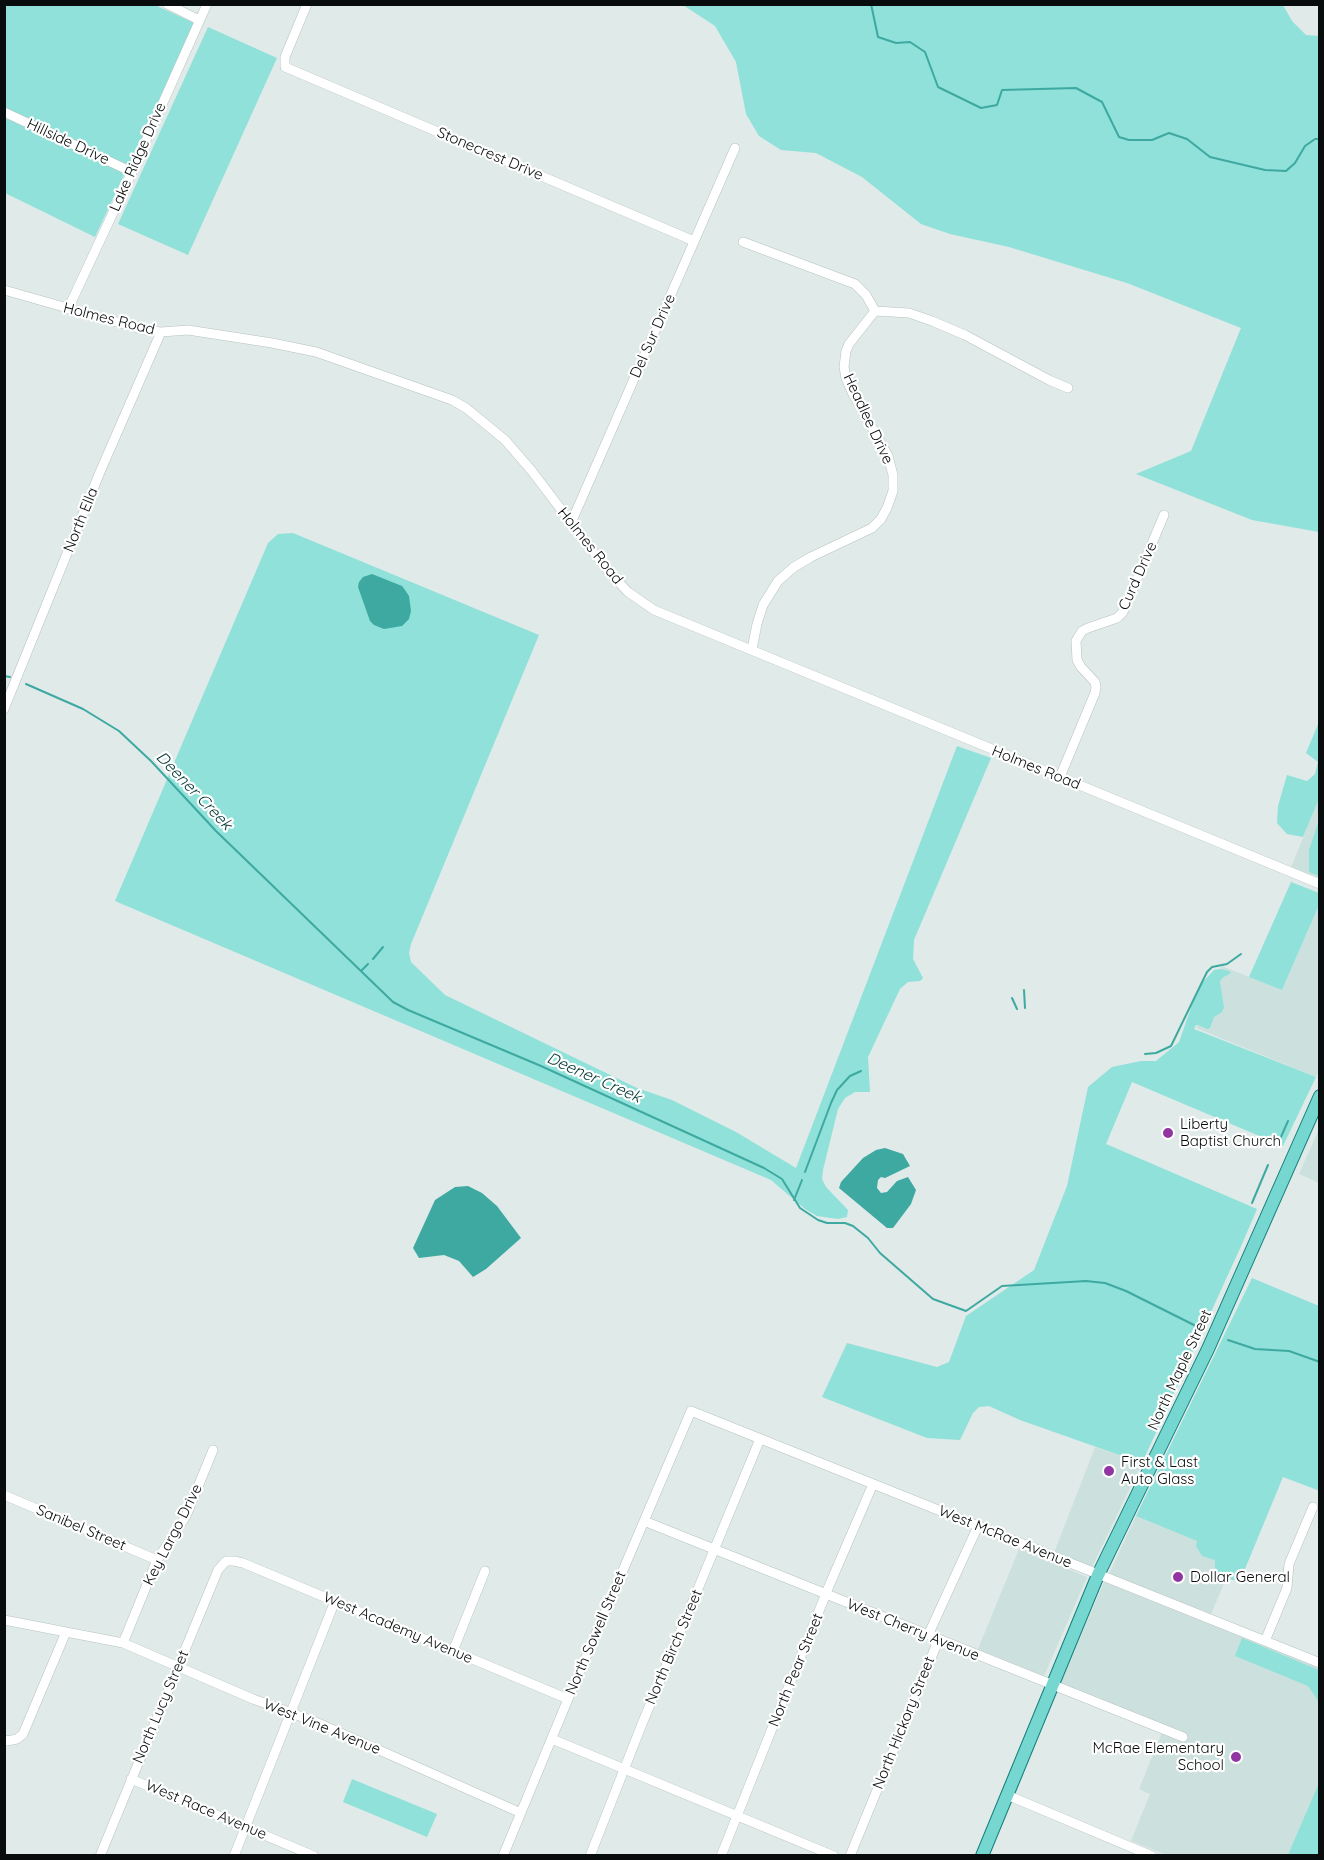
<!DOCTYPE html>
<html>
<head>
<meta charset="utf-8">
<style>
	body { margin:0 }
	#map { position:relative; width:1324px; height:1860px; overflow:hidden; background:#dfeae9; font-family:Quicksand,sans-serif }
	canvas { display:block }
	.frame { position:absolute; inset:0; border:6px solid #090c0c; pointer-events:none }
</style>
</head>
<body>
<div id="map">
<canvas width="1324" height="1860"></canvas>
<div class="frame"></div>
</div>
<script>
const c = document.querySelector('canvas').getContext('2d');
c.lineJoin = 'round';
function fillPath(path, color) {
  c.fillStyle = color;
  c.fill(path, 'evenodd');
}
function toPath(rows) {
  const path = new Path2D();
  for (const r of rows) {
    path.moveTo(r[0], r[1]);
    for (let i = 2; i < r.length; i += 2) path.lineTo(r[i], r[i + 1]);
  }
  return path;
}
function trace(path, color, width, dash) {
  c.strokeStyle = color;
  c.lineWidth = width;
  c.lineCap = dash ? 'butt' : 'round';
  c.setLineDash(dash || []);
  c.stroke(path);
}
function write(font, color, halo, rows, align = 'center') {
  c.font = font + ' Quicksand,sans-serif';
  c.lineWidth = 4.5;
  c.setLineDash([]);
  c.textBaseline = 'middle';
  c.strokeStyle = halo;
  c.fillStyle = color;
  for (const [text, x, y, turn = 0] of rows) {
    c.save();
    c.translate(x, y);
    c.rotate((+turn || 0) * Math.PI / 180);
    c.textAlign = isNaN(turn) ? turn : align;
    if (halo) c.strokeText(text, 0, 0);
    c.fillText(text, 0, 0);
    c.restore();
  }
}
const built = toPath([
	[1319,799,1319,878,1291,867],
	[1319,905,1320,1069,1316,1077,1196,1028,1222,966,1282,990],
	[1319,1129,1319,1183,1299,1174],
	[1095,1447,1142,1463,1091,1569,1054,1553],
	[1136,1516,1198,1541,1215,1559,1215,1571,1226,1579,1211,1614,1109,1574],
	[1019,1549,1087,1577,1044,1676,978,1649],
	[1104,1582,1319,1668,1319,1855,1167,1855,1131,1841,1150,1794,1139,1789,1165,1725,1060,1684]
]);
const green = toPath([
	[5,5,155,5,194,23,129,167,5,108],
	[683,5,1283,5,1292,21,1306,35,1319,36,1319,532,1252,520,1136,474,1191,451,1241,328,1127,283,1009,247,950,234,921,224,862,177,816,153,781,150,759,136,746,114,736,62,715,26],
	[208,27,277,58,188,255,118,224],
	[4,116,125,173,95,237,5,193],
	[293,533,539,635,411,944,409,953,411,962,445,995,637,1088,672,1100,736,1132,796,1168,957,746,991,758,914,940,913,959,923,978,920,981,908,982,900,989,868,1057,870,1092,855,1092,845,1098,838,1109,823,1170,822,1179,826,1187,848,1210,847,1217,838,1219,817,1216,805,1209,771,1180,115,901,268,543,278,534],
	[1319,722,1319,799,1303,837,1287,834,1277,823,1278,806,1287,775,1307,781,1315,774,1318,762,1306,753],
	[1318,823,1319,823,1319,876,1309,872,1309,850],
	[1291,882,1319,893,1319,905,1282,990,1249,977],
	[1220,969,1229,971,1231,973,1222,978,1220,982,1224,1007,1222,1012,1214,1017,1210,1028,1207,1029,1198,1025,1196,1025,1194,1029,1316,1077,1283,1146,1132,1082,1106,1144,1257,1209,1242,1244,1142,1463,1020,1420,989,1406,979,1407,973,1413,960,1440,927,1438,822,1397,847,1343,937,1367,949,1362,966,1316,1034,1270,1067,1186,1088,1087,1112,1067,1141,1061,1156,1061,1179,1042,1193,1002,1202,983,1214,970],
	[1252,1278,1319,1306,1320,1491,1283,1477,1240,1581,1226,1579,1215,1571,1215,1560,1202,1556,1196,1546,1197,1541,1136,1516],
	[1242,1638,1319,1670,1319,1702,1308,1686,1235,1656],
	[352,1779,437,1814,427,1837,343,1802],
	[1319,1783,1319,1855,1288,1855,1297,1834]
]);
const water = toPath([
	[372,574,402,586,405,590,409,596,411,611,409,619,402,626,384,629,374,625,370,621,358,587,359,582,363,577],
	[885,1148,903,1154,910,1166,885,1178,881,1177,878,1180,877,1188,881,1193,887,1192,897,1181,908,1177,916,1190,911,1204,893,1228,887,1228,839,1188,841,1182,863,1158,876,1150],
	[468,1186,482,1193,497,1206,521,1238,486,1269,473,1277,459,1261,444,1255,419,1258,413,1248,435,1200,455,1187]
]);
const stream = toPath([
	[871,4,878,37,896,43,910,42,925,52,938,87,981,108,997,105,1002,90,1076,88,1102,102,1119,137,1129,140,1152,140,1169,133,1187,139,1210,157,1265,170,1286,171,1295,163,1305,146,1315,139,1320,139],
	[4,676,10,677],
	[26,684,83,709,119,731,151,761,216,831,393,1002,408,1010,541,1066,764,1168,782,1179,800,1208,818,1220,827,1223,845,1223,853,1226,868,1238,880,1253,933,1299,966,1311,1002,1286,1086,1281,1105,1283,1126,1291,1204,1330],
	[373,959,383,947],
	[361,971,368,964],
	[1024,990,1025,1008],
	[1012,998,1017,1009],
	[1145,1054,1156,1053,1171,1046,1207,972,1212,967,1227,964,1241,954],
	[1277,1146,1288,1121],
	[805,1172,831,1103,837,1090,850,1076,861,1071],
	[794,1200,802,1180],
	[1252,1203,1268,1165],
	[1228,1340,1255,1349,1289,1351,1320,1362]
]);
const minor = toPath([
	[167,4,199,20],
	[307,4,285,57,285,67,694,241],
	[4,112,132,172],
	[743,242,855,284,866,295,875,311,909,313,932,321,965,335,1049,380,1068,388],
	[4,290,145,330,161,332,188,330,272,343,316,352,452,400,466,408,505,440,531,470,608,571,628,592,654,610,1320,884],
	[68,309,132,172,207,4],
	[571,523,735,148],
	[752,649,757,624,763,605,778,581,794,567,811,557,872,528,881,519,887,508,893,491,893,475,888,456,852,392,846,378,844,367,846,351,849,344,875,311],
	[4,709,100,472,161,332],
	[1060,777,1095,693,1096,687,1095,682,1081,667,1077,660,1076,641,1082,631,1088,628,1117,618,1123,612,1164,515],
	[4,1495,157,1560],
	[644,1521,1183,1737],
	[4,1620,123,1643,253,1699,316,1722,521,1813],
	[1265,1641,1287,1588,1289,1564,1313,1507],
	[123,1643,157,1560,186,1516,213,1450],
	[453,1651,485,1571],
	[552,1739,834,1856],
	[4,1740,7,1741,17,1739,23,1734,66,1632],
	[131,1779,314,1856],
	[1007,1795,1152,1856],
	[100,1856,218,1570,226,1561,234,1561,243,1563,568,1699],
	[234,1856,335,1601],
	[503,1856,568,1699,691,1411,1320,1663],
	[590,1856,642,1724,760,1439],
	[721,1856,829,1586,873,1484],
	[850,1856,936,1646,930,1631,978,1526]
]);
const major = toPath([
	[982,1856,1098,1575,1208,1349,1320,1096]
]);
const markers = [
	[1168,1133,6,"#9035a1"],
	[1109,1471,6,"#9035a1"],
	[1178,1577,6,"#9035a1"],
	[1236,1757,6,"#9035a1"]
];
const streetNames = [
	["Hillside Drive",68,142,25],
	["Stonecrest Drive",490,154,23],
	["Lake Ridge Drive",138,157,-66],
	["Holmes Road",109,319,14],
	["Del Sur Drive",653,336,-66],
	["Headlee Drive",868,419,65],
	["North Ella",81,520,-68],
	["Holmes Road",590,546,51],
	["Curd Drive",1138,576,-66],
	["Holmes Road",1036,768,22],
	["North Maple Street",1180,1370,-65],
	["Sanibel Street",81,1528,23],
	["Key Largo Drive",173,1535,-63],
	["West McRae Avenue",1005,1537,22],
	["West Academy Avenue",398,1628,23],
	["West Cherry Avenue",913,1630,22],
	["North Sowell Street",596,1633,-67],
	["North Birch Street",674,1647,-67],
	["North Pear Street",796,1670,-68],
	["North Lucy Street",161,1707,-67],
	["North Hickory Street",904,1723,-68],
	["West Vine Avenue",322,1727,22],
	["West Race Avenue",206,1810,23]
];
const poiNames = [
	["Liberty",1180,1124],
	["Baptist Church",1180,1141],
	["First & Last",1121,1462],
	["Auto Glass",1121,1479],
	["Dollar General",1190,1577],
	["McRae Elementary",1224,1748,"right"],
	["School",1224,1765,"right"]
];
const waterNames = [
	["Deener Creek",194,791,46],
	["Deener Creek",594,1078,24]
];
fillPath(built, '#cce1de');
fillPath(green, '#8fe1d9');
fillPath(water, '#3ea9a1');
trace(stream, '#3ea9a1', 2);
trace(minor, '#b7c2c1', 10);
trace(major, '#147e79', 14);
trace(minor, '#fff', 9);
trace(major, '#76d7d1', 12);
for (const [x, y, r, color] of markers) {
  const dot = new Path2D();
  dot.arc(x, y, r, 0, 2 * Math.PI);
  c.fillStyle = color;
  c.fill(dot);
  trace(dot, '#fff', 2);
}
write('15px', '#090c0c', '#fff', streetNames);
write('15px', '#090c0c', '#fff', poiNames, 'left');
write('italic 16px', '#043834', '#fff', waterNames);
</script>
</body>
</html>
